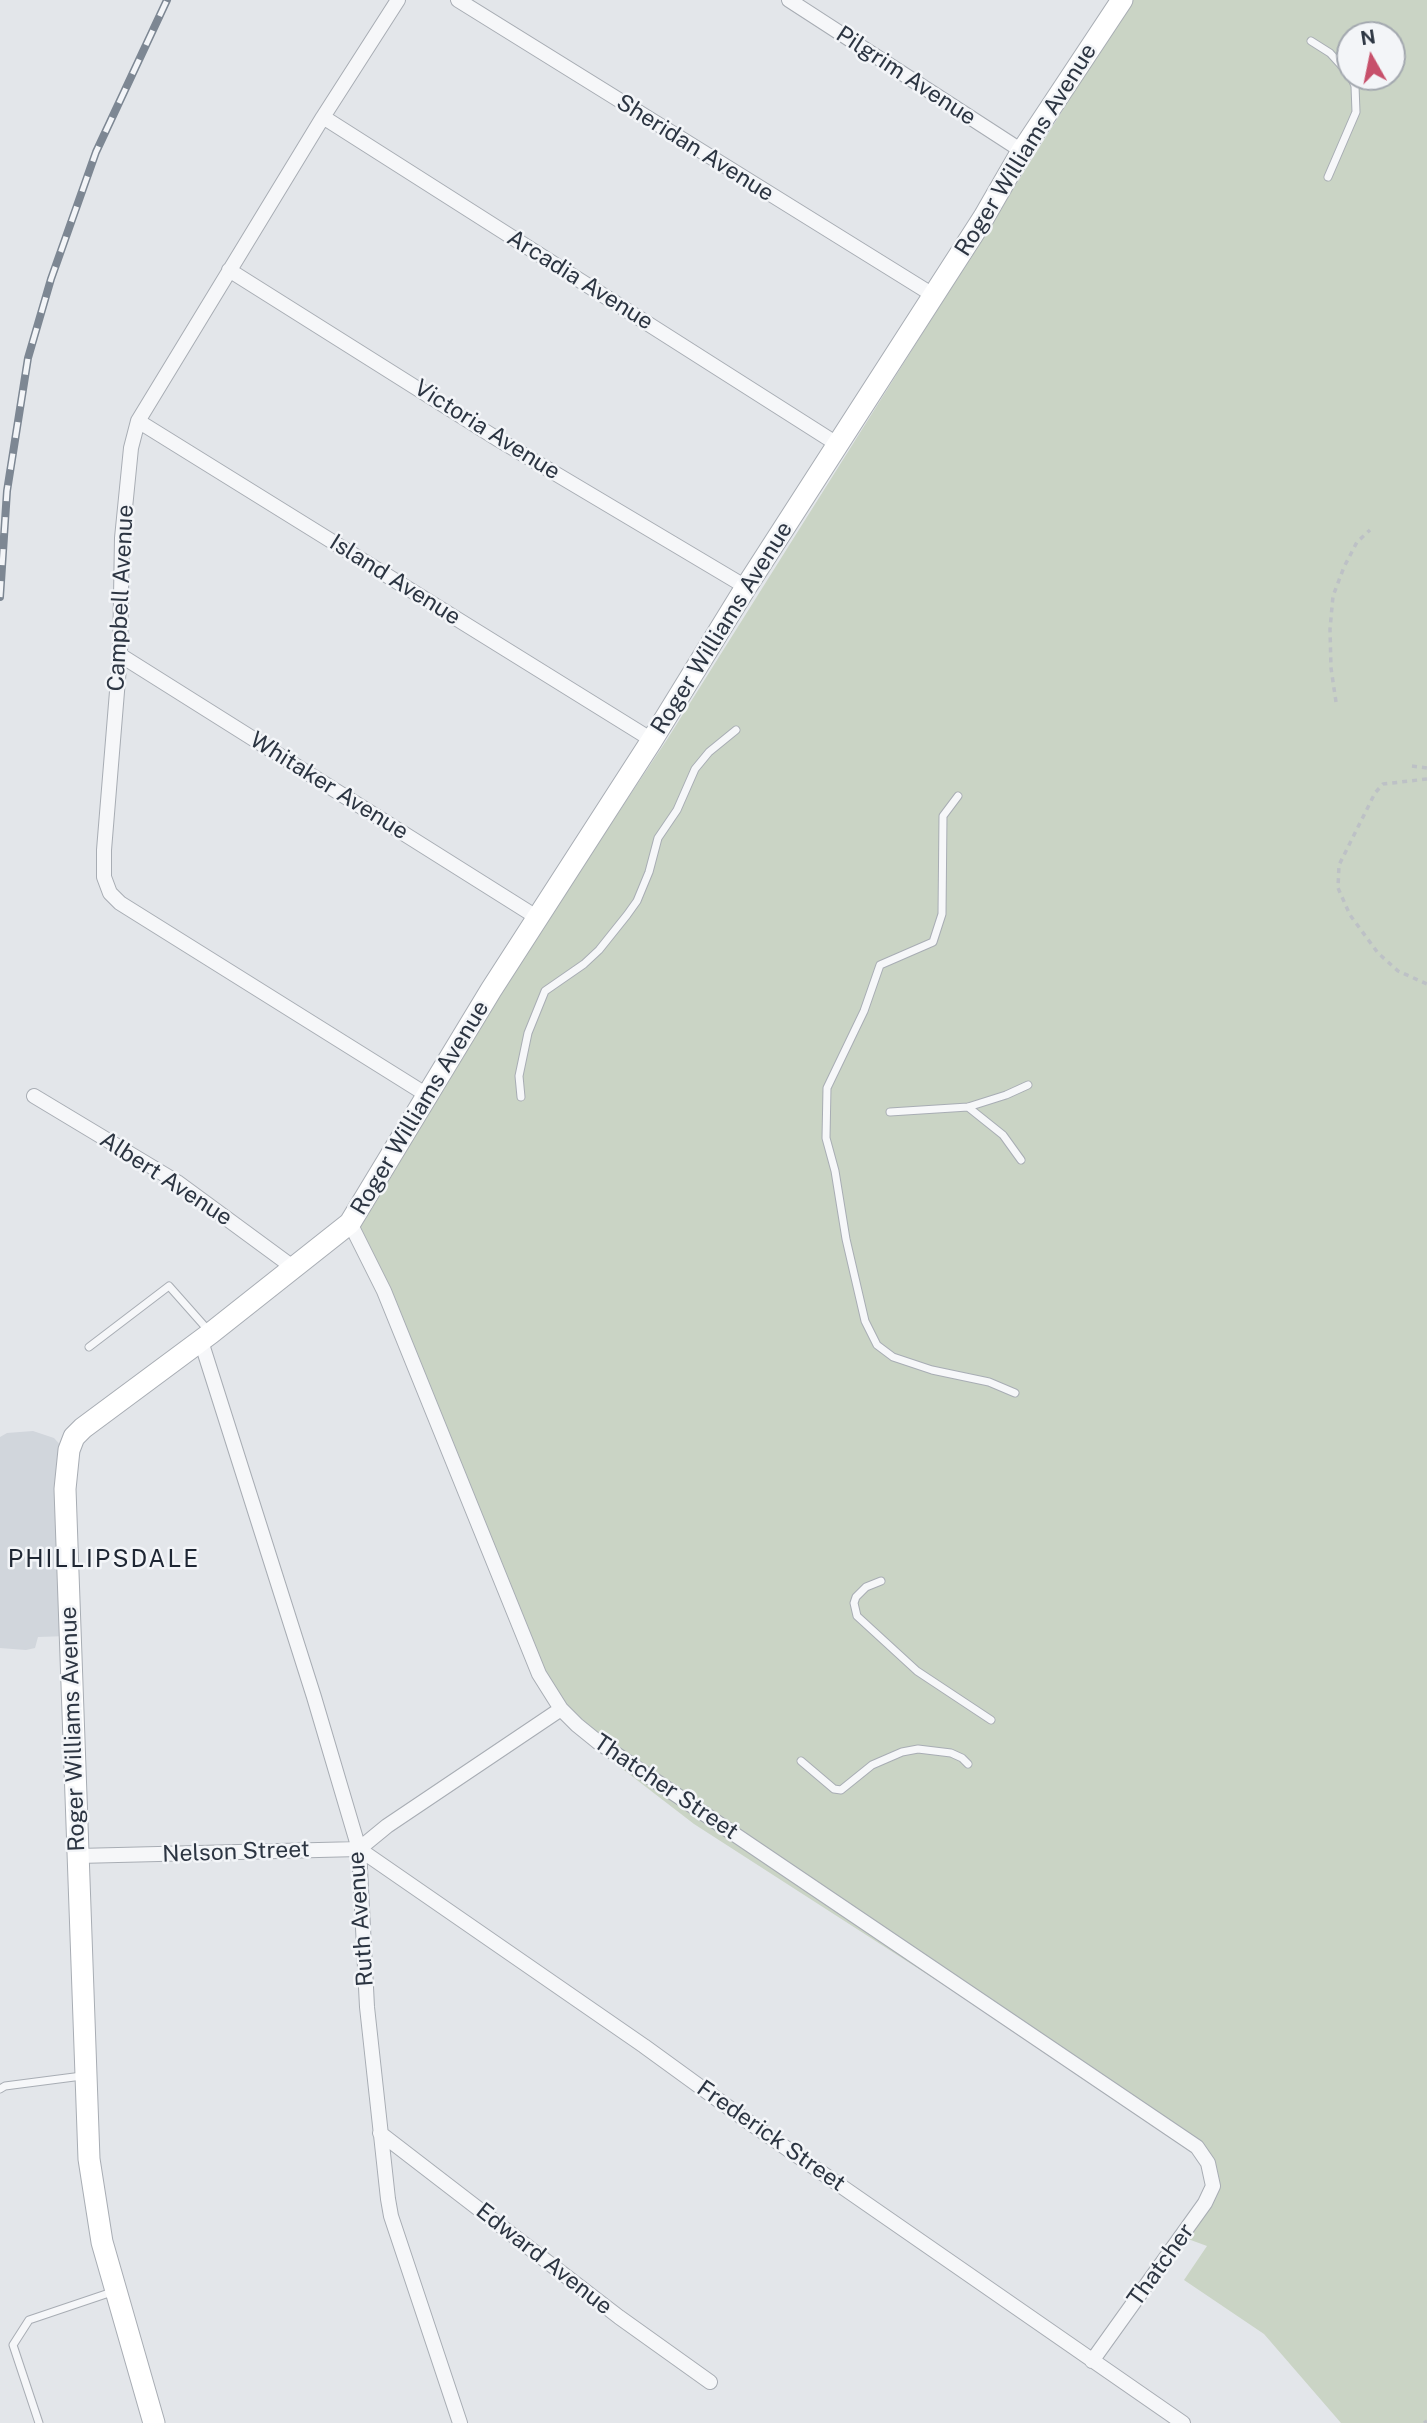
<!DOCTYPE html>
<html>
<head>
<meta charset="utf-8">
<style>
	body { margin:0 }
	#map { position:relative; width:1427px; height:2423px; overflow:hidden; background:#e3e6ea; font-family:"Public Sans",sans-serif }
	canvas { display:block }
	.north { position:absolute; left:1336px; top:21px; width:70px; height:70px; box-sizing:border-box; background:#f3f5f8; border:2px solid #a3a8af; border-radius:50%; rotate:351deg; font-size:19px; font-weight:700; line-height:28px; text-align:center; color:#2c3542 }
	.north::after { content:''; display:block; margin:auto; width:24px; height:32px; background:#c7506b; clip-path:polygon(50% 0,100% 100%,50% 72%,0 100%) }
</style>
</head>
<body>
<div id="map">
<canvas width="1427" height="2423"></canvas>
<div class="north">N</div>
</div>
<script>
const c = document.querySelector('canvas').getContext('2d');
c.lineJoin = 'round';
function fillPath(path, color) {
  c.fillStyle = color;
  c.fill(path, 'evenodd');
}
function toPath(rows) {
  const path = new Path2D();
  for (const r of rows) {
    path.moveTo(r[0], r[1]);
    for (let i = 2; i < r.length; i += 2) path.lineTo(r[i], r[i + 1]);
  }
  return path;
}
function trace(path, color, width, dash) {
  c.strokeStyle = color;
  c.lineWidth = width;
  c.lineCap = dash ? 'butt' : 'round';
  c.setLineDash(dash || []);
  c.stroke(path);
}
function write(font, color, halo, rows, align = 'center') {
  c.font = font + ' "Public Sans",sans-serif';
  c.lineWidth = 5;
  c.setLineDash([]);
  c.textBaseline = 'middle';
  c.strokeStyle = halo;
  c.fillStyle = color;
  for (const [text, x, y, turn = 0] of rows) {
    c.save();
    c.translate(x, y);
    c.rotate((+turn || 0) * Math.PI / 180);
    c.textAlign = isNaN(turn) ? turn : align;
    if (halo) c.strokeText(text, 0, 0);
    c.fillText(text, 0, 0);
    c.restore();
  }
}
const built = toPath([
	[33,1431,54,1438,65,1450,68,1636,38,1637,35,1648,26,1650,0,1648,0,1437,7,1433]
]);
const green = toPath([
	[1132,0,1427,0,1427,2423,1341,2423,1264,2334,1184,2280,1207,2246,1188,2239,1208,2210,1213,2176,1192,2150,1009,2027,694,1824,594,1747,559,1717,352,1230,552,912,668,738],
	[1350,35,1392,35,1392,77,1350,77]
]);
const path = toPath([
	[1336,702,1331,668,1330,629,1333,596,1344,567,1357,542,1370,530],
	[1412,766,1427,768],
	[1427,779,1383,784,1375,793,1339,865,1338,888,1350,915,1378,953,1398,971,1427,984],
	[1424,2423,1427,2421]
]);
const lane = toPath([
	[1311,41,1330,53,1350,75],
	[1328,177,1356,112,1355,86,1351,77],
	[958,796,943,816,942,914,933,942,880,965,864,1011,827,1088,826,1138,835,1171,846,1239,865,1321,877,1345,893,1357,932,1370,989,1382,1015,1393],
	[521,1097,519,1076,528,1033,545,991,584,964,599,950,627,915,637,901,649,872,658,838,677,810,695,769,709,752,736,730],
	[968,1107,1003,1135,1021,1160],
	[890,1112,968,1107,1006,1095,1028,1085],
	[89,1347,169,1286,208,1330],
	[881,1581,866,1587,856,1597,854,1603,857,1616,917,1671,991,1720],
	[801,1761,834,1789,841,1790,872,1765,902,1752,918,1749,951,1753,962,1758,968,1764],
	[0,2089,5,2086,82,2076],
	[39,2423,13,2345,29,2320,115,2291]
]);
const street = toPath([
	[398,0,323,117,138,421,131,448,122,538,120,655,104,850,104,877,110,893,120,903,427,1095],
	[458,0,933,295],
	[789,0,1022,151],
	[323,117,837,444],
	[229,270,499,440,746,587],
	[138,421,652,740],
	[120,655,538,918],
	[34,1096,177,1182,294,1268],
	[350,1223,384,1291,539,1674,561,1709,577,1725,598,1742,1197,2147,1208,2163,1213,2186,1205,2203,1092,2361],
	[201,1341,314,1697,359,1849,367,2007,388,2199,391,2216,460,2423],
	[359,1849,644,2046,750,2123,1183,2423],
	[78,1856,359,1849,387,1826,561,1709],
	[380,2133,619,2317,710,2382]
]);
const secondary = toPath([
	[154,2423,102,2242,89,2159,65,1489,69,1450,74,1437,83,1428,211,1333,350,1223,491,990,652,740,746,587,984,217,1022,151,1122,0]
]);
const rail = toPath([
	[0,597,7,491,28,358,51,279,96,152,167,0]
]);
const streetNames = [
	["Pilgrim Avenue",906,76,33],
	["Sheridan Avenue",695,148,32],
	["Roger Williams Avenue",1026,150,-58],
	["Arcadia Avenue",580,280,32],
	["Victoria Avenue",487,430,32],
	["Island Avenue",395,580,32],
	["Campbell Avenue",121,598,-87],
	["Roger Williams Avenue",722,628,-58],
	["Whitaker Avenue",329,786,32],
	["Roger Williams Avenue",420,1108,-59],
	["Albert Avenue",166,1179,33],
	["Roger Williams Avenue",73,1729,-92],
	["Thatcher Street",666,1787,34],
	["Nelson Street",236,1852,-2],
	["Ruth Avenue",361,1919,-94],
	["Frederick Street",771,2136,35],
	["Edward Avenue",544,2259,38],
	["Thatcher",1161,2265,-54]
];
const neighbourhoodNames = [
	["PHILLIPSDALE",104,1560]
];
fillPath(built, '#d1d6dc');
fillPath(green, '#cad4c5');
trace(lane, '#a8adb4', 9);
trace(street, '#a8adb4', 16);
trace(secondary, '#a8adb4', 23);
trace(path, '#bdc1c6', 3.5, [5, 5]);
trace(lane, '#f6f7f9', 7);
trace(street, '#f6f7f9', 14);
trace(secondary, '#fff', 21);
trace(rail, '#7d8793', 8);
trace(rail, '#f3f5f8', 5, [16]);
write('23px', '#2c3542', '#f3f5f8', streetNames);
c.letterSpacing = '2px';
write('24px', '#1e2633', '#f3f5f8', neighbourhoodNames);
c.letterSpacing = '0px';
</script>
</body>
</html>
